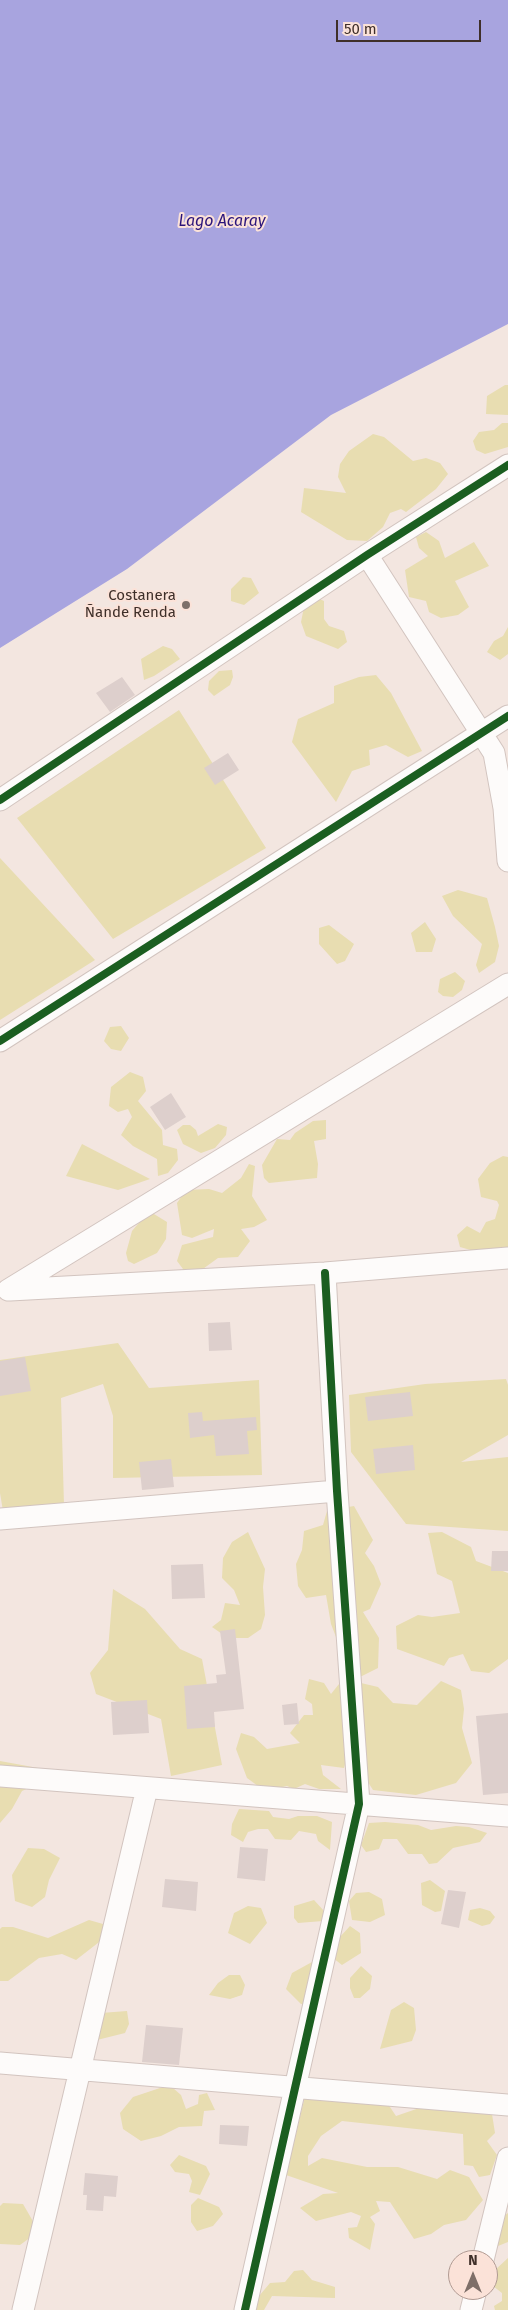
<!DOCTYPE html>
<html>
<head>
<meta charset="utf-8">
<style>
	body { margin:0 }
	#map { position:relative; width:508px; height:2310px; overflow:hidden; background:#f3e6e0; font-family:"Fira Sans",sans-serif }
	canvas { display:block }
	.north { position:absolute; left:448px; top:2250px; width:50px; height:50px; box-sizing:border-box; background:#fbe2d8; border:1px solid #b09a92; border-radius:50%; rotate:0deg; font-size:14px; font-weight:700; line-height:20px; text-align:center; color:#3f2f29 }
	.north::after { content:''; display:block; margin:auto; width:18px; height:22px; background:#7e6f69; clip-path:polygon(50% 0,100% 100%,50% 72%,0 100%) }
	.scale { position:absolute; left:336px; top:20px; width:145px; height:22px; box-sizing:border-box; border:2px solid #3f2f29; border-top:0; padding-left:6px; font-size:15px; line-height:18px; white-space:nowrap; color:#3f2f29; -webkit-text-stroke:4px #fbe2d8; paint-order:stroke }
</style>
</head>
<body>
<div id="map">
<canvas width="508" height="2310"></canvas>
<div class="north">N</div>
<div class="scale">50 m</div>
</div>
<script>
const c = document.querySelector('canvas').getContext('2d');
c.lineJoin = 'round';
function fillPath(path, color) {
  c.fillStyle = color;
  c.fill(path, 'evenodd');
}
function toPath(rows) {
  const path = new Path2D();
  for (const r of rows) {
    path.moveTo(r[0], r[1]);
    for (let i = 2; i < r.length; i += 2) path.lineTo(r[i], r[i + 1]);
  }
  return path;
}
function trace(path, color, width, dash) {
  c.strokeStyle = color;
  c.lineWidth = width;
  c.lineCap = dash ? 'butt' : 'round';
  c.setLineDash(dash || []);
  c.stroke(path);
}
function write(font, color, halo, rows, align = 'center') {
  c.font = font + ' "Fira Sans",sans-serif';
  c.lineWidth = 4;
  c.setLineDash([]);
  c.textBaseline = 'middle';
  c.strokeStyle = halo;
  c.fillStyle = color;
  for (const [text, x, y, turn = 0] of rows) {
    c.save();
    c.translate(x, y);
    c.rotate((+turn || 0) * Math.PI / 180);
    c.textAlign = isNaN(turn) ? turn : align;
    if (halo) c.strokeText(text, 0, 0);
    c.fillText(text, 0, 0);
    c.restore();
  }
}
const green = toPath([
	[505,385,508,385,508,415,486,414,487,396],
	[502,423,508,423,508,447,485,454,476,450,473,441,479,432,494,430],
	[373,434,384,437,413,461,426,458,440,463,448,474,436,489,406,512,401,509,390,513,383,527,367,541,347,540,301,512,304,488,346,493,338,477,340,464,349,451],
	[426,532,439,541,445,558,474,542,489,566,455,581,469,607,458,615,441,618,429,612,426,601,409,597,405,570,428,556,419,548,416,537],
	[243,577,251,578,259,593,244,605,231,601,231,589],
	[313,596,324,601,324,619,329,626,344,631,347,642,338,649,306,636,301,622,305,602],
	[508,627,508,654,500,660,487,652,494,641,503,636],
	[163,646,172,649,180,659,154,676,144,680,141,659],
	[232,670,233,677,230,685,214,696,208,690,209,681,219,671],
	[376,675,391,693,422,751,408,757,386,745,369,750,370,765,352,771,336,802,292,742,298,719,334,703,334,686,359,677],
	[179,710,266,848,113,939,17,818],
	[0,858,95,960,0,1020],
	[458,890,487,898,495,927,499,946,495,962,479,973,476,965,482,944,453,916,442,896],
	[425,922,436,939,432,952,416,952,411,933],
	[329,925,354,944,345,961,337,964,319,944,319,928],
	[455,972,465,981,462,990,453,997,443,996,438,992,440,979],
	[121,1026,129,1038,121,1051,111,1049,104,1041,110,1027],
	[130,1072,143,1077,146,1091,138,1101,162,1130,163,1145,177,1149,178,1160,168,1173,158,1176,157,1159,133,1146,121,1135,132,1117,128,1109,118,1112,109,1106,111,1087],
	[326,1120,326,1139,314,1141,318,1164,317,1178,269,1183,264,1178,262,1165,277,1139,290,1140,295,1133,313,1121],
	[218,1124,227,1127,226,1135,215,1148,201,1153,183,1144,177,1130,183,1125,190,1125,196,1130,198,1136],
	[82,1144,150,1179,118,1190,66,1176],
	[503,1156,508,1157,508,1250,481,1253,460,1247,457,1235,467,1226,480,1233,486,1222,495,1219,499,1205,497,1201,481,1197,478,1179,490,1163],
	[249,1164,255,1166,252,1196,267,1220,254,1227,241,1229,250,1241,238,1257,218,1258,196,1274,186,1273,177,1261,182,1245,213,1237,214,1229,192,1238,182,1235,177,1203,186,1190,209,1189,222,1193,241,1178],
	[149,1211,167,1222,166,1239,157,1253,134,1264,128,1261,126,1253,132,1231],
	[118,1343,149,1388,259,1380,262,1475,113,1478,113,1416,103,1384,61,1398,64,1505,3,1511,0,1493,0,1360],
	[506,1379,508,1385,508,1435,461,1462,508,1457,508,1531,406,1524,351,1452,349,1395,425,1384],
	[354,1506,373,1540,365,1553,374,1566,381,1584,370,1609,363,1612,379,1638,378,1668,362,1676,339,1680,340,1654,356,1634,336,1637,331,1624,326,1595,306,1598,298,1586,296,1564,302,1550,304,1531,323,1525,327,1511],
	[248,1532,265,1569,263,1587,265,1615,261,1629,248,1638,228,1638,212,1627,221,1620,225,1603,240,1605,234,1590,222,1578,223,1558,232,1542],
	[442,1532,471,1547,476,1561,508,1573,508,1659,489,1673,471,1671,463,1654,449,1658,444,1666,397,1649,396,1626,418,1615,432,1617,460,1613,452,1581,437,1574,428,1533],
	[113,1589,145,1609,180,1649,202,1659,222,1765,171,1776,161,1719,96,1694,90,1673,108,1650],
	[309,1679,324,1683,331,1694,339,1684,361,1683,378,1687,393,1703,417,1705,441,1681,461,1690,464,1709,462,1728,472,1763,456,1783,416,1795,373,1790,366,1779,347,1757,344,1768,321,1765,323,1775,341,1789,319,1789,305,1784,294,1789,287,1786,273,1789,258,1786,247,1778,236,1749,241,1733,254,1737,267,1749,300,1743,290,1733,304,1715,313,1715,312,1704,305,1699],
	[0,1761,49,1770,33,1786,22,1791,12,1809,0,1823],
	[239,1809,269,1811,273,1817,289,1819,298,1816,317,1816,332,1822,330,1850,318,1841,316,1834,299,1831,291,1840,275,1839,268,1829,258,1829,248,1832,243,1842,231,1835,232,1824],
	[385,1822,418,1825,431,1830,456,1826,469,1827,487,1833,480,1842,453,1848,437,1863,429,1864,422,1854,408,1854,397,1839,383,1839,379,1849,366,1852,361,1845,369,1823],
	[28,1848,44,1849,60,1858,49,1880,45,1897,32,1907,15,1901,12,1875],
	[430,1880,445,1891,441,1911,435,1912,422,1905,421,1883],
	[369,1892,382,1899,385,1915,370,1922,352,1920,349,1901,356,1893],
	[314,1900,325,1912,323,1921,298,1923,294,1918,294,1906],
	[248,1906,261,1908,267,1923,250,1944,228,1933,234,1913],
	[480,1908,490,1911,495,1917,490,1924,482,1926,468,1920,470,1910],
	[89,1920,103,1924,103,1939,76,1960,62,1954,39,1958,8,1981,0,1981,0,1929,2,1927,13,1927,48,1938],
	[350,1926,360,1933,361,1953,342,1965,333,1958,339,1938],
	[312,1962,331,1975,310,2005,301,2004,286,1989,292,1973],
	[361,1966,372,1976,370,1989,360,1998,354,1998,350,1988,350,1978],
	[229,1975,240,1975,245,1985,242,1995,230,1999,209,1995,218,1983],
	[404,2002,414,2008,416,2030,412,2041,380,2049,391,2010],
	[127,2011,129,2024,125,2033,97,2040,101,2013],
	[163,2087,173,2088,181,2095,186,2109,198,2104,199,2095,207,2093,215,2110,204,2111,202,2126,179,2127,161,2136,141,2141,123,2129,120,2113,133,2097],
	[305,2096,388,2104,396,2116,428,2105,492,2114,495,2133,487,2141,497,2155,490,2175,479,2177,473,2166,464,2165,463,2134,342,2121,321,2136,308,2156,308,2166,322,2158,367,2167,398,2167,437,2179,450,2170,469,2177,483,2200,466,2220,444,2225,431,2234,414,2239,390,2202,376,2201,380,2211,370,2217,375,2224,370,2250,349,2238,348,2228,357,2227,361,2216,351,2212,316,2221,300,2208,323,2194,338,2193,286,2175],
	[179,2155,206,2166,210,2174,200,2195,189,2192,192,2181,189,2174,175,2172,170,2165],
	[198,2198,219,2207,223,2214,213,2226,197,2231,191,2222,191,2205],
	[3,2203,23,2204,34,2223,31,2237,20,2245,0,2244,0,2206],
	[508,2213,508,2242,498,2246,493,2239,497,2221],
	[508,2258,508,2310,495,2310,494,2306,502,2301,502,2293,493,2286,495,2270],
	[303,2270,312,2280,335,2287,335,2298,272,2296,264,2310,252,2310,254,2302,270,2283,285,2282,294,2271]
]);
const water = toPath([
	[0,0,508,0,508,324,331,415,127,569,0,648]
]);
const building = toPath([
	[122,677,135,695,110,712,96,693],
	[228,753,239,770,215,785,204,768],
	[171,1093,186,1117,165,1130,150,1107],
	[230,1322,232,1350,209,1351,208,1323],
	[25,1357,31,1391,0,1396,0,1361],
	[410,1392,413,1416,368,1421,365,1397],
	[202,1412,203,1421,256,1417,257,1430,247,1431,249,1454,216,1456,214,1435,190,1438,188,1413],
	[413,1445,415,1470,376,1474,373,1449],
	[171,1459,174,1487,142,1490,139,1462],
	[492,1551,508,1551,508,1571,491,1571],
	[203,1564,205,1598,172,1599,171,1565],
	[235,1629,244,1709,214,1712,215,1727,187,1729,184,1686,217,1683,216,1675,226,1674,220,1631],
	[147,1700,149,1733,113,1735,111,1702],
	[297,1703,299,1724,284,1725,282,1705],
	[508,1713,508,1793,483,1795,476,1716],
	[240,1847,268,1849,265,1881,237,1878],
	[165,1879,198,1882,196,1911,162,1907],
	[448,1890,466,1892,459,1928,441,1924],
	[146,2025,183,2028,179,2065,142,2062],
	[220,2125,249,2126,247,2146,219,2144],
	[85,2173,118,2176,116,2197,104,2196,103,2211,86,2210,87,2195,83,2195]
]);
const minor = toPath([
	[367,555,494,753,504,808,508,861],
	[0,800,367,555,508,465],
	[0,1041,508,716],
	[8,1290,508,984],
	[10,1290,325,1273,508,1258],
	[0,1519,337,1491],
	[0,1776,508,1816],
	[0,2063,508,2105],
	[483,2260,508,2158],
	[23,2310,147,1788],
	[245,2310,359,1804,337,1491,325,1273],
	[471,2310,476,2290]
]);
const cycleway = toPath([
	[0,800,367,555,508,465],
	[0,1041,508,716],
	[245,2310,359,1804,337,1491,325,1273]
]);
const markers = [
	[186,605,5,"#7e6f69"]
];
const poiNames = [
	["Costanera",176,596],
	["Ñande Renda",176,613]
];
const waterNames = [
	["Lago Acaray",222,222]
];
fillPath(green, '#e8ddb1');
fillPath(water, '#a8a4df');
fillPath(building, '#ddcfcc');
trace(minor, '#d2c4bf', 23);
trace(minor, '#fdfbfa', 21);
trace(cycleway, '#1b5e20', 8);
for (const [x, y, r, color] of markers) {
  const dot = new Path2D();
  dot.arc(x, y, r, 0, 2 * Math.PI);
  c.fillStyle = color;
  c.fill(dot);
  trace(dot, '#fbe2d8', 2);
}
write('15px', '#3f2f29', '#fbe2d8', poiNames, 'right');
write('italic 16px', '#2b147a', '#fbe2d8', waterNames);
</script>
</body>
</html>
